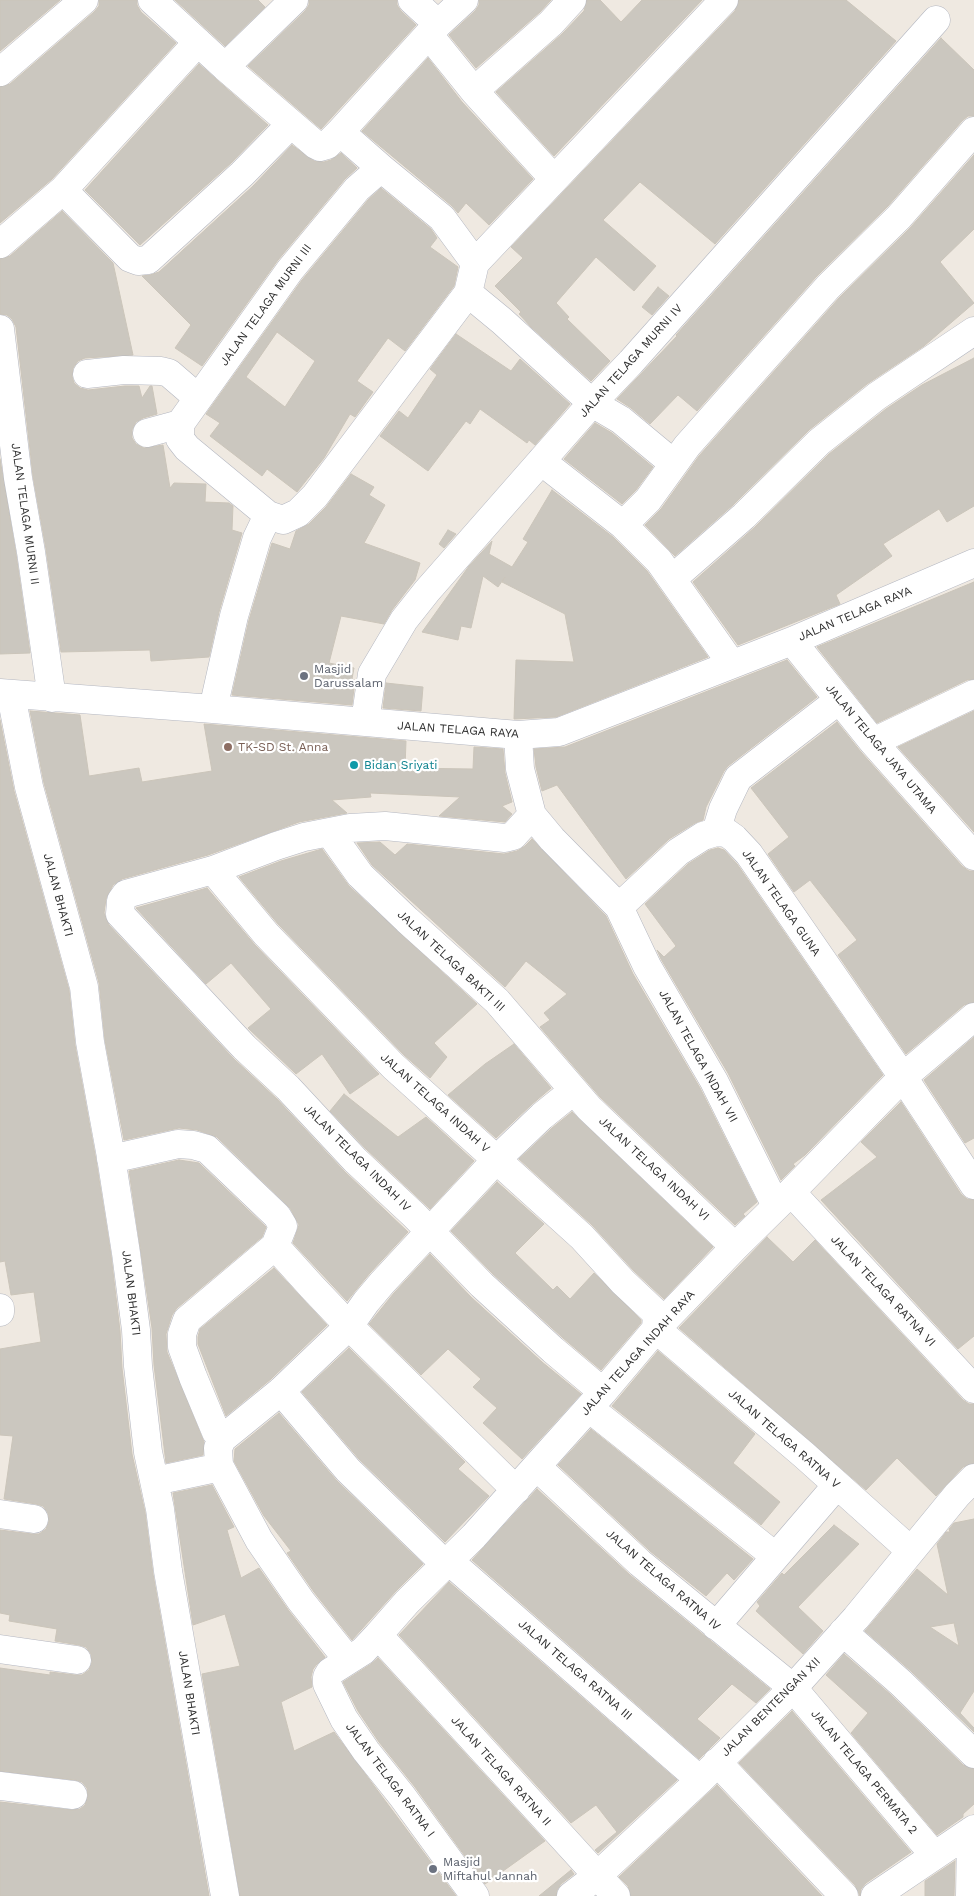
<!DOCTYPE html>
<html>
<head>
<meta charset="utf-8">
<style>
	body { margin:0 }
	canvas { display:block; background:#efe9e1 }
</style>
</head>
<body>
<canvas width="974" height="1896"></canvas>
<script>
const c = document.querySelector('canvas').getContext('2d');
c.lineJoin = 'round';
function fillPath(path, color) {
  c.fillStyle = color;
  c.fill(path, 'evenodd');
}
function toPath(rows) {
  const path = new Path2D();
  for (const r of rows) {
    path.moveTo(r[0], r[1]);
    for (let i = 2; i < r.length; i += 2) path.lineTo(r[i], r[i + 1]);
  }
  return path;
}
function trace(path, color, width, dash) {
  c.strokeStyle = color;
  c.lineWidth = width;
  c.lineCap = dash ? 'butt' : 'round';
  c.setLineDash(dash || []);
  c.stroke(path);
}
function write(font, color, halo, rows, align = 'center') {
  c.font = font + ' "Work Sans",sans-serif';
  c.lineWidth = 4.5;
  c.setLineDash([]);
  c.textBaseline = 'middle';
  c.strokeStyle = halo;
  c.fillStyle = color;
  for (const [text, x, y, turn = 0] of rows) {
    c.save();
    c.translate(x, y);
    c.rotate((+turn || 0) * Math.PI / 180);
    c.textAlign = isNaN(turn) ? turn : align;
    if (halo) c.strokeText(text, 0, 0);
    c.fillText(text, 0, 0);
    c.restore();
  }
}
const building = toPath([
	[0,0,60,0,0,51,0,0],
	[99,0,137,0,137,5,141,12,176,43,52,179,0,223,0,87,10,84,94,12,99,6,99,0],
	[175,0,258,0,265,7,225,46,175,0],
	[309,0,397,0,397,5,401,11,416,25,321,129,248,66,305,11,309,5,309,0],
	[479,0,551,0,540,12,476,68,449,35,475,11,479,5,479,0],
	[587,0,600,0,621,22,642,0,702,0,554,156,496,92,562,34,584,11,587,0],
	[739,0,846,0,896,41,715,244,640,182,603,220,656,266,634,291,596,257,556,303,569,317,567,319,610,361,591,381,531,327,519,314,521,312,495,286,523,258,511,247,735,11,739,0],
	[941,38,974,70,974,116,968,116,962,121,888,206,816,277,697,411,678,395,650,424,631,408,617,399,677,336,676,335,941,38],
	[428,58,462,102,533,179,489,225,466,203,458,213,452,206,362,131,428,58],
	[199,64,268,125,231,163,140,245,85,190,199,64],
	[292,145,314,161,324,162,331,160,341,153,357,168,345,179,278,260,202,366,175,348,191,325,142,276,150,275,159,272,253,186,292,145],
	[974,155,974,229,940,262,974,303,924,346,867,384,809,430,733,505,675,556,645,525,661,509,699,456,839,298,910,228,974,155],
	[381,188,431,229,437,238,430,247,458,267,454,286,405,351,388,338,357,381,373,392,355,417,350,414,324,458,297,492,267,469,262,476,210,436,220,423,206,414,302,280,368,200,381,188],
	[277,332,315,361,285,407,246,377,277,332],
	[62,211,113,263,133,355,85,358,78,361,73,368,72,376,74,383,80,388,88,390,125,386,139,386,142,398,150,386,152,386,157,414,143,418,136,422,132,430,132,438,136,444,144,448,163,445,170,488,174,483,206,484,205,502,229,503,233,506,232,530,242,533,219,612,209,657,151,661,150,650,61,652,46,549,33,476,16,327,12,319,7,315,0,314,0,259,10,256,62,211],
	[658,287,669,296,652,315,642,307,658,287],
	[456,334,511,371,520,359,570,404,535,445,529,440,527,443,480,409,470,424,466,421,428,471,380,436,399,411,408,418,437,375,430,369,456,334],
	[974,358,974,506,947,522,939,509,883,544,892,556,836,595,840,604,738,645,693,582,755,527,829,454,886,409,922,385,974,358],
	[595,423,612,433,653,467,636,490,622,504,564,459,595,423],
	[0,459,16,554,30,653,0,654,0,459],
	[351,474,374,487,369,495,385,505,364,543,420,563,415,580,392,610,384,624,341,616,329,663,354,668,352,679,355,680,352,705,232,695,249,620,272,543,290,549,296,531,309,524,326,507,351,474],
	[552,490,613,537,647,571,708,657,556,717,514,719,516,660,574,662,565,614,502,582,505,577,498,587,483,576,471,628,461,626,458,640,422,632,469,566,492,541,489,554,512,567,528,542,523,539,552,490],
	[448,530,456,534,444,548,439,544,448,530],
	[974,582,974,679,967,680,877,723,817,647,974,582],
	[787,660,817,697,728,766,724,771,706,807,703,820,695,823,669,839,626,879,557,785,542,791,536,767,534,749,565,747,787,660],
	[386,683,423,687,421,711,383,708,386,683],
	[30,711,80,715,89,776,139,768,142,782,212,771,204,724,406,741,405,768,473,769,474,747,503,749,505,773,512,802,502,806,512,814,505,822,439,816,460,797,370,793,371,797,332,800,347,813,299,822,208,855,122,879,113,885,106,899,104,913,109,925,233,1058,277,1099,344,1171,408,1232,370,1273,347,1301,293,1243,299,1225,290,1208,217,1137,197,1130,179,1128,124,1140,105,1040,99,983,44,783,30,711],
	[974,711,974,832,898,747,974,711],
	[0,720,14,791,69,990,75,1045,96,1160,111,1255,120,1331,122,1368,132,1454,145,1512,153,1574,209,1896,0,1896,0,1802,72,1810,80,1809,85,1805,88,1796,87,1788,82,1782,75,1780,0,1771,0,1668,50,1675,50,1672,75,1675,82,1675,89,1670,92,1662,91,1654,86,1647,79,1645,55,1641,57,1629,9,1621,10,1615,0,1613,0,1530,32,1534,39,1534,46,1529,49,1521,48,1513,43,1506,36,1504,4,1499,13,1436,0,1435,0,1349,41,1342,34,1292,11,1295,5,1261,0,1262,0,720],
	[837,722,861,752,962,866,969,871,974,871,974,1002,964,1005,906,1054,838,955,857,940,810,880,794,892,768,854,789,837,751,788,837,722],
	[532,839,606,916,633,974,700,1088,757,1202,743,1214,745,1216,735,1225,600,1097,540,1027,550,1020,544,1013,567,994,526,961,505,987,372,865,357,843,380,842,395,855,407,844,504,854,517,851,525,846,532,839],
	[718,848,724,850,737,864,883,1075,805,1155,793,1164,795,1166,781,1180,728,1073,661,959,657,950,664,957,676,946,645,904,688,864,710,850,718,848],
	[322,849,349,886,477,1004,434,1043,447,1057,430,1078,404,1055,278,924,239,877,281,861,322,849],
	[207,888,255,945,379,1074,350,1094,322,1054,296,1074,248,1028,271,1009,231,963,206,984,136,908,207,888],
	[974,1037,974,1138,965,1143,924,1080,974,1037],
	[514,1044,551,1088,531,1105,496,1138,448,1095,485,1064,514,1044],
	[344,1094,398,1137,426,1117,474,1161,430,1209,366,1149,330,1111,344,1094],
	[901,1102,961,1194,967,1199,974,1200,974,1336,958,1349,821,1200,877,1157,861,1142,901,1102],
	[572,1112,713,1247,664,1299,634,1271,592,1225,519,1159,552,1128,572,1112],
	[179,1160,199,1163,266,1227,262,1237,177,1308,172,1315,166,1334,167,1352,204,1442,203,1455,166,1463,154,1365,152,1328,129,1171,179,1160],
	[497,1182,544,1224,515,1253,553,1290,557,1286,570,1299,594,1273,641,1320,641,1323,601,1370,563,1338,493,1274,451,1231,497,1182],
	[767,1237,793,1262,815,1240,963,1400,969,1404,974,1404,974,1463,963,1467,936,1496,897,1458,866,1490,679,1328,767,1237],
	[430,1254,471,1297,542,1362,581,1394,522,1459,483,1423,497,1408,473,1387,481,1379,448,1349,421,1375,369,1324,394,1293,430,1254],
	[274,1268,327,1325,271,1379,226,1416,198,1344,198,1337,200,1329,274,1268],
	[349,1348,465,1462,458,1469,489,1496,445,1542,359,1459,302,1392,349,1348],
	[658,1351,755,1434,733,1463,780,1502,761,1525,612,1406,658,1351],
	[279,1413,337,1481,423,1564,396,1591,352,1640,314,1592,287,1553,291,1551,264,1516,234,1461,235,1449,279,1413],
	[591,1429,753,1559,734,1580,727,1573,706,1596,650,1551,558,1465,591,1429],
	[212,1485,234,1527,227,1530,241,1578,259,1568,289,1611,325,1657,317,1664,313,1669,311,1677,312,1687,281,1702,294,1751,334,1732,456,1896,240,1896,202,1674,240,1666,225,1614,193,1625,173,1493,212,1485],
	[537,1489,630,1575,770,1689,756,1703,732,1684,697,1719,720,1738,699,1759,472,1560,537,1489],
	[974,1519,974,1691,960,1713,974,1728,974,1732,912,1672,865,1631,917,1569,948,1595,937,1544,946,1532,950,1532,949,1529,954,1523,974,1519],
	[954,1623,959,1646,930,1627,954,1623],
	[834,1525,859,1544,798,1607,823,1631,803,1654,756,1611,760,1606,757,1602,782,1573,784,1575,834,1525],
	[449,1582,677,1780,598,1853,595,1850,617,1832,596,1805,571,1823,399,1635,449,1582],
	[844,1654,890,1694,963,1765,974,1769,974,1804,963,1814,963,1817,937,1835,851,1733,868,1713,826,1675,844,1654],
	[378,1658,545,1841,485,1884,415,1787,379,1742,358,1711,343,1682,371,1664,378,1658],
	[792,1711,911,1852,866,1883,861,1889,860,1896,855,1885,739,1763,792,1711],
	[717,1785,822,1896,631,1896,628,1886,619,1877,717,1785],
	[955,1861,954,1896,925,1896,925,1881,955,1861],
	[571,1870,574,1874,561,1884,557,1890,556,1896,539,1896,571,1870]
]);
const minor = toPath([
	[152,0,225,67,316,145,320,147,327,145,340,132,381,168],
	[412,0,438,24,464,0],
	[429,35,474,91,551,23,572,0],
	[225,67,294,0],
	[0,72,84,0],
	[474,91,554,179],
	[340,132,438,24],
	[63,190,130,258,138,261,148,260,242,174,291,124],
	[0,244,63,190,198,42],
	[475,263,724,0],
	[0,329,18,478,31,552,52,698],
	[87,374,124,370,161,371,169,373,198,398],
	[147,433,180,424],
	[541,461,623,525,659,561,731,663],
	[268,515,283,520,298,513,315,496,468,293],
	[623,525,648,500,687,446,828,287,899,217,974,131],
	[672,579,744,516,819,442,877,396,974,331],
	[792,641,873,742,974,856],
	[0,693,213,709,518,735,559,732,792,641,974,563],
	[11,695,29,787,84,987,90,1042,111,1157,126,1253,136,1330,138,1366,148,1452,160,1509,168,1571,225,1896],
	[213,709,234,616,257,538,268,515,187,448,180,439,180,424,290,270,357,189,381,168,442,218,475,263,468,293,502,321,592,403,621,420,674,464],
	[365,722,372,674,404,620,427,591,592,403,631,362,936,20],
	[518,735,520,769,532,815,552,839,619,907,647,966,714,1081,776,1206],
	[873,742,974,694],
	[532,815,513,836,505,838,385,826,350,828,304,837,276,846,213,870,126,894,121,901,120,914,244,1047,288,1088,355,1160,414,1215,482,1285,553,1350,603,1392],
	[716,832,723,809,738,778,839,700],
	[330,833,360,875,407,920,497,1001,589,1108,735,1247],
	[213,870,266,934,393,1066,582,1237,623,1282,657,1314,656,1329,804,1455,911,1551],
	[619,907,678,852,703,836,716,832,727,833,734,838,749,854,903,1077,974,1185],
	[111,1159,178,1144,193,1145,207,1149,277,1216,283,1226,275,1246,312,1287,349,1326,516,1490],
	[791,1192,974,1389],
	[0,1308,0,1312],
	[281,1391,348,1470,446,1565],
	[589,1408,775,1556],
	[222,1439,216,1432,193,1377,182,1347,182,1334,187,1320,275,1246],
	[219,1465,259,1540,301,1601,348,1660],
	[537,1467,640,1563,793,1688,934,1855],
	[155,1481,216,1468,219,1465,218,1448,222,1439,281,1391,349,1326,366,1302,382,1283,497,1159,542,1116,573,1091],
	[0,1514,34,1519],
	[449,1561,700,1780],
	[716,1626,837,1485],
	[843,1632,901,1683,974,1754],
	[378,1635,407,1602,474,1536,603,1392,656,1329,735,1247,791,1192,903,1077,974,1017],
	[0,1649,77,1660],
	[717,1762,844,1896],
	[0,1786,73,1795],
	[475,1896,402,1796,366,1751,344,1719,327,1684,327,1677,330,1672,363,1651,378,1635,616,1896],
	[571,1896,597,1876,700,1780,793,1688,856,1618,957,1495,974,1478],
	[875,1896,974,1829],
	[970,1896,971,1831]
]);
const markers = [
	[304,676,5,"#6b7280"],
	[228,747,5,"#8d6e63"],
	[354,765,5,"#0f9aa8"],
	[433,1869,5,"#6b7280"]
];
const streetNames = [
	["JALAN TELAGA MURNI III",266,305,-54],
	["JALAN TELAGA MURNI IV",631,361,-48],
	["JALAN TELAGA MURNI II",25,514,82],
	["JALAN TELAGA RAYA",855,614,-23],
	["JALAN TELAGA RAYA",458,730,4],
	["JALAN TELAGA JAYA UTAMA",881,749,50],
	["JALAN BHAKTI",58,895,75],
	["JALAN TELAGA GUNA",781,903,55],
	["JALAN TELAGA BAKTI III",451,961,43],
	["JALAN TELAGA INDAH VII",698,1056,61],
	["JALAN TELAGA INDAH V",435,1103,42],
	["JALAN TELAGA INDAH IV",357,1158,45],
	["JALAN TELAGA INDAH VI",654,1169,43],
	["JALAN TELAGA RATNA VI",883,1291,47],
	["JALAN BHAKTI",131,1293,83],
	["JALAN TELAGA INDAH RAYA",638,1353,-48],
	["JALAN TELAGA RATNA V",784,1439,41],
	["JALAN TELAGA RATNA IV",663,1580,41],
	["JALAN TELAGA RATNA III",575,1670,41],
	["JALAN BHAKTI",189,1693,81],
	["JALAN BENTENGAN XII",771,1707,-45],
	["JALAN TELAGA RATNA II",501,1771,48],
	["JALAN TELAGA PERMATA 2",864,1772,50],
	["JALAN TELAGA RATNA I",390,1780,53]
];
const worshipNames = [
	["Masjid",314,669],
	["Darussalam",314,683],
	["Masjid",443,1862],
	["Miftahul Jannah",443,1876]
];
const educationNames = [
	["TK-SD St. Anna",238,747]
];
const cultureNames = [
	["Bidan Sriyati",364,765]
];
fillPath(building, '#cbc7bf');
trace(building, '#cbc5ba', 1);
trace(minor, '#b4b7c1', 29);
trace(minor, '#fff', 28);
for (const [x, y, r, color] of markers) {
  const dot = new Path2D();
  dot.arc(x, y, r, 0, 2 * Math.PI);
  c.fillStyle = color;
  c.fill(dot);
  trace(dot, '#fff', 2);
}
write('12px', '#2e2e2e', '#fff', streetNames);
write('12px', '#5b616d', '#fff', worshipNames, 'left');
write('12px', '#785e54', '#fff', educationNames, 'left');
write('12px', '#0d838f', '#fff', cultureNames, 'left');
</script>
</body>
</html>
